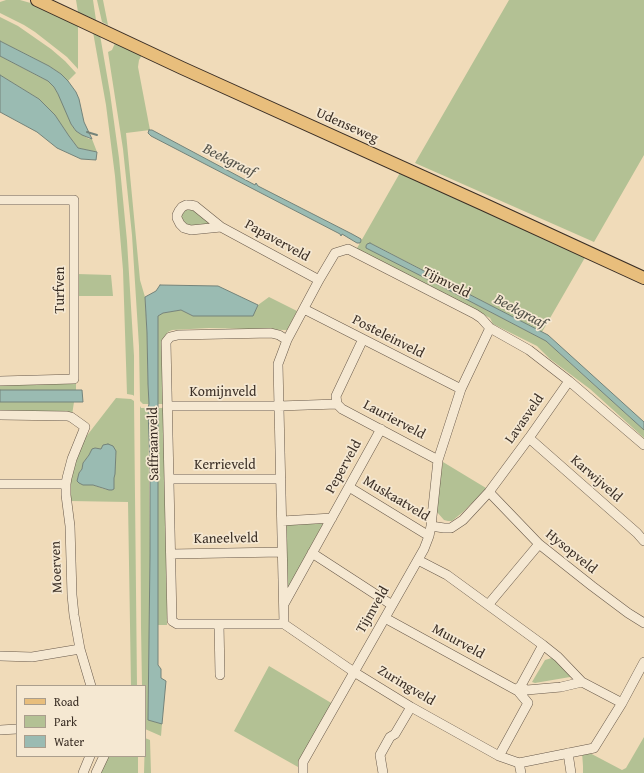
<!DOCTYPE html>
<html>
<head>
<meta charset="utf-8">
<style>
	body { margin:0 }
	#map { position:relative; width:644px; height:773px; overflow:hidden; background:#f0dbb9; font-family:"Gentium Book Plus",serif }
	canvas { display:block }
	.legend { position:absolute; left:16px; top:685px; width:130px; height:72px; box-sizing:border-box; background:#f5e8d2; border:1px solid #aa9e8d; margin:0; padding:5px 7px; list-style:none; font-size:12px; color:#3a2e25 }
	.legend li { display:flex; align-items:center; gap:8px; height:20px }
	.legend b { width:20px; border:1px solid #aa9e8d }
</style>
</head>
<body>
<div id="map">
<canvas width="644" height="773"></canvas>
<ul class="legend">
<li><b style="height:5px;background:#e8be7c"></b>Road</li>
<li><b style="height:11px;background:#b3c194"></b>Park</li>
<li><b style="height:11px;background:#9abbb2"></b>Water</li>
</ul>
</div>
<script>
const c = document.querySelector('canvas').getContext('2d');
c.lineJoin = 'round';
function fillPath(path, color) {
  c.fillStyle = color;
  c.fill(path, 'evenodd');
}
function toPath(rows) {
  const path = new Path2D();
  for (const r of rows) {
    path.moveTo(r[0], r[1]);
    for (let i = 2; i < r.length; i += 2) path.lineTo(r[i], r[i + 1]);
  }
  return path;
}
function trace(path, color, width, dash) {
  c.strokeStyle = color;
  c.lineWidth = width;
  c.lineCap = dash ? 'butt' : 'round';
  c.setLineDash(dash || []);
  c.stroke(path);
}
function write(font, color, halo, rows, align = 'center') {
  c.font = font + ' "Gentium Book Plus",serif';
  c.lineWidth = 3.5;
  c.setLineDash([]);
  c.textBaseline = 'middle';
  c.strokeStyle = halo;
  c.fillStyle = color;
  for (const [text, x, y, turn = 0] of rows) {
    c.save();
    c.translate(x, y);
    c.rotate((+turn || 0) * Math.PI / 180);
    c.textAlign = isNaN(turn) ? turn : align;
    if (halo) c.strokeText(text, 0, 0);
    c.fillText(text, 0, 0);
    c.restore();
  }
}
const green = toPath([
	[6,0,20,0,34,4,78,24,78,69,67,57,35,32,24,25,0,13,0,2],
	[76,0,93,0,96,20,78,12],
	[97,0,103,0,108,25,102,22],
	[509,0,644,0,644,155,594,242,415,163],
	[0,17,18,26,51,49,65,61,76,73,68,81,61,74,49,66,0,41],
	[93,32,100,35,110,93,119,158,127,241,134,356,134,396,133,395,127,394,123,270,115,176,106,105],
	[115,43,142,55,139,60,138,67,150,130,126,133,140,280,145,297,147,333,148,384,149,404,143,404,140,401,139,346,132,235,123,149,108,52,112,50],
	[0,56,40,77,48,81,54,87,63,103,71,124,76,131,89,139,92,139,97,152,78,148,69,136,55,115,39,99,0,75],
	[401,171,587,254,542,332,386,251,370,243,367,244,366,246,367,248,433,282,546,341,644,430,644,438,590,389,550,359,537,346,493,324,490,318,356,250],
	[188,209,193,209,212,225,187,226,184,223,182,218,181,214,183,212],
	[77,274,111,275,113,296,77,296],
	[269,297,297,311,287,330,209,328,172,330,168,332,165,336,166,404,158,404,158,316,160,314,163,313,181,310,193,316,252,316,258,305],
	[0,383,76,383,76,390,0,390],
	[116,398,131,399,134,401,137,686,131,686,128,502,70,501,69,480,82,442],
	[95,448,102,449,116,455,114,478,114,489,112,490,104,489,93,485,83,485,77,481,79,473,82,469,83,463,89,455,90,453],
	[0,402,74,402,72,415,63,411,0,411],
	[140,406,141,408,148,408,150,555,148,720,162,724,161,736,145,729,145,686,142,686,141,627],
	[158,408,166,408,167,625,158,625],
	[443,462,486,488,481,494,463,512,452,521,448,521,444,520,437,512,435,507],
	[324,522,288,588,285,593,282,525],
	[555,657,576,676,535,683,532,682,545,660],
	[269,666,333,704,298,767,234,731],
	[644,737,644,773,583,773,583,766,582,752,586,751,622,770,626,768],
	[145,738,150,740,151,773,144,773],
	[107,756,138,756,138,773,99,773]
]);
const water = toPath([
	[0,41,49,66,61,74,68,81,76,92,79,99,84,122,92,139,82,135,76,131,71,124,58,94,54,87,48,81,0,56,0,41],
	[0,75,39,99,55,115,69,136,78,148,97,152,96,160,81,159,57,148,37,132,0,112,0,75],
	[149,130,152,130,255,185,256,183,258,186,352,234,361,239,361,241,360,243,357,243,342,234,341,236,340,234,151,136,148,133,149,130],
	[370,243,548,335,644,422,644,430,546,341,433,282,366,248,366,246,367,244,370,243],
	[160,285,218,286,258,305,253,316,193,316,181,310,163,313,158,316,158,665,161,669,161,678,166,681,162,724,148,720,150,555,150,471,148,408,149,404,148,384,147,333,145,297,156,291,160,285],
	[0,390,82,390,83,402,0,402,0,390],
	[108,444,113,446,116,451,115,474,114,478,114,489,112,490,109,490,93,485,83,485,79,483,77,481,79,473,82,469,83,463,89,455,92,449,95,448,101,449,103,445,108,444]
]);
const stream = toPath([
	[87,132,97,135]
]);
const minor = toPath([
	[0,200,74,200,74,379,0,381],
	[186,205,190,205,195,206,221,227,191,230,184,228,180,224,177,218,177,215,179,211,182,207,186,205],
	[221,227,319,280],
	[304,309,461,389],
	[363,339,336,396,337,404,342,409,438,460],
	[167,406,279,406,337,404],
	[0,415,67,416,71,417,85,427,72,459,67,478,66,484,66,495,70,526,72,595,74,615,80,649,91,686],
	[529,438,637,533,644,541],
	[169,479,281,479],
	[0,484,66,484],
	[349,487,429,536],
	[489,492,539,544,592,586,628,613,644,623],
	[282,521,332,518],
	[431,526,444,528,451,528,463,520,489,492,529,438,569,381],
	[312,553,392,605],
	[171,554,282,552],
	[418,560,447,575,543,645,558,657,582,682,622,703],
	[284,604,381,429],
	[488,605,539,544],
	[385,618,518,691,528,703,499,756],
	[219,624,220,675],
	[284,624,278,364,287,340,319,280,335,253,348,249,475,314,481,318,490,328,529,350,569,381,644,445],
	[284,624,177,624,172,621,166,342,170,337,178,335,271,333,279,335,287,340],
	[284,624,354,672,411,707,499,756,519,763,594,748,622,703,644,662],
	[0,656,32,657,80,649],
	[519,687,527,690,561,687,582,682],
	[518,691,543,645],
	[0,730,17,729],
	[568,753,571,773],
	[519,763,521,773],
	[83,773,90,756],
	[96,773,104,756],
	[303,773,303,762,424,549,429,536,431,526,438,460,461,389,490,328],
	[383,773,380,755,390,737,395,734,411,707]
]);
const major = toPath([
	[37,0,182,68,483,204,644,278]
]);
const streetNames = [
	["Udenseweg",347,126,24],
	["Papaverveld",277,241,29],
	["Tijmveld",446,283,27],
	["Turfven",60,290,-90],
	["Posteleinveld",388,337,27],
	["Komijnveld",223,392],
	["Lavasveld",525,419,-55],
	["Laurierveld",394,420,28],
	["Saffraanveld",154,444,-91],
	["Kerrieveld",225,465],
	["Peperveld",344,467,-61],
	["Karwijveld",596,479,41],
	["Muskaatveld",396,499,31],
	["Kaneelveld",226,539,-1],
	["Hysopveld",571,552,39],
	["Moerven",57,567,-92],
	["Tijmveld",373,610,-60],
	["Muurveld",458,642,29],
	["Zuringveld",406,686,31]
];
const waterNames = [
	["Beekgraaf",229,161,27],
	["Beekgraaf",520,312,28]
];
fillPath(green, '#b3c194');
fillPath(water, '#9abbb2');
trace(water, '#74837a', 1);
trace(stream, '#74837a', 2);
trace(minor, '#68594a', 10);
trace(major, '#3a2e25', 14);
trace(minor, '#f5e8d2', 9);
trace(major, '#e8be7c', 12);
write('14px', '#3a2e25', '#f5e8d2', streetNames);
write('italic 15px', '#525148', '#f5e8d2', waterNames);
</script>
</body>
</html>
